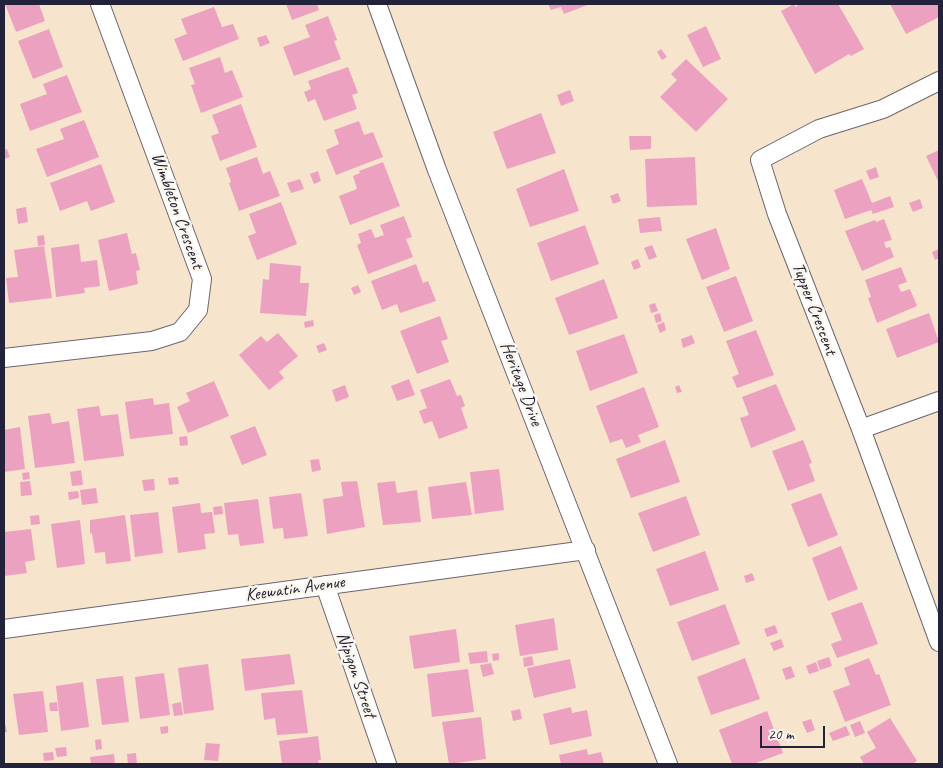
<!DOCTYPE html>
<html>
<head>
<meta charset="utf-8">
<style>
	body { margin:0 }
	#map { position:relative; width:943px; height:768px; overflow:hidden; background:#f6e4cd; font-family:Caveat,sans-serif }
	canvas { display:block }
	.frame { position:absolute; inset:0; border:5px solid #22223b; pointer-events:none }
	.scale { position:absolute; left:760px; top:726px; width:65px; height:22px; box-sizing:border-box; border:2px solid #22223b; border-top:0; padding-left:6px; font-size:15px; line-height:18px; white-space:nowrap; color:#22223b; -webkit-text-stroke:4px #fbf7ec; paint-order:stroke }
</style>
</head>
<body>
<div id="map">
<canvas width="943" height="768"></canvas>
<div class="frame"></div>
<div class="scale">20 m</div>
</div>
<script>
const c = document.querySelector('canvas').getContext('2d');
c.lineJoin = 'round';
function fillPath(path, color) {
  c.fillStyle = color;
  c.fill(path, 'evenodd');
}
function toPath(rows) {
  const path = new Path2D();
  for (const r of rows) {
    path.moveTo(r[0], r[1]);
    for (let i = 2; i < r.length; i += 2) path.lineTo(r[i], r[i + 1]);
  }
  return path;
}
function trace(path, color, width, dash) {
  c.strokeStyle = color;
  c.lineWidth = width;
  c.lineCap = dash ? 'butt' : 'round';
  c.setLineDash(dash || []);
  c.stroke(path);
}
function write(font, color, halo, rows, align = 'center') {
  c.font = font + ' Caveat,sans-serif';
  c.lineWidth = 5;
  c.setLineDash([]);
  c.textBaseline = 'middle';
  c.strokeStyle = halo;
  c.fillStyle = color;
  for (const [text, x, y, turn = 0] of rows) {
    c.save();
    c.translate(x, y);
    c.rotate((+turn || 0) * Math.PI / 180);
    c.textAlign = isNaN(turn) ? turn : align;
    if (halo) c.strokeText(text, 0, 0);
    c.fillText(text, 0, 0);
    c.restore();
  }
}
const building = toPath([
	[5,4,39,4,45,21,16,32],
	[286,4,317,4,319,10,292,20],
	[548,4,590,4,564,14,561,7,551,10],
	[794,4,795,7,800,4,838,4,864,49,851,56,849,54,815,74,781,11],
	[890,4,939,4,939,17,906,34],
	[214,7,222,27,233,24,239,39,183,61,174,39,187,34,181,19],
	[328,16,337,40,334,41,341,59,294,76,283,47,310,37,305,25],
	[706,26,721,59,703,67,687,35],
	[49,29,63,67,33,79,18,41],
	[266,35,270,43,260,47,257,38],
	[661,49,667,57,662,60,657,52],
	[220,57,225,73,232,70,243,97,201,113,191,85,195,84,189,68],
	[686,59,728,99,696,132,660,97,677,80,671,74],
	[348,67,358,93,352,95,357,109,324,121,315,99,308,102,304,92,311,89,308,81],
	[67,75,82,112,30,131,20,104,47,94,43,84],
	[570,90,574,101,561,106,557,95],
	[241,104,257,147,220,161,211,136,219,133,212,115],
	[541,113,556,153,507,169,493,132],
	[84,120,99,157,47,177,36,149,64,139,60,129],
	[359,121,364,135,373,132,383,157,336,175,326,150,339,144,334,130],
	[629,136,651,136,651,149,630,150],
	[7,149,10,157,4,159,4,150],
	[939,150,939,183,926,156],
	[257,157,263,174,270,171,280,196,239,211,229,183,231,182,226,168],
	[695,157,697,205,647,207,645,159],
	[383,162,400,206,350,225,339,196,357,189,353,176,360,173,359,171],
	[101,164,115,202,91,211,87,201,60,211,50,183],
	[876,167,879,177,870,180,866,171],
	[564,169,579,211,530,227,516,189],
	[318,171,321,181,314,184,310,174],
	[300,179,304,189,291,193,287,183],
	[862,179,872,203,890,196,894,207,873,214,871,210,845,219,834,190],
	[618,193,621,201,613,204,610,196],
	[920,199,923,208,913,212,909,203],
	[281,202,297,244,257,260,248,236,256,233,249,214],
	[26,207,28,222,18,224,16,209],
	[404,216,412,237,406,239,413,257,368,274,357,245,361,243,358,234,371,229,375,238,384,235,380,225],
	[660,217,662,231,640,233,638,219],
	[884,219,892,240,884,242,886,248,890,247,894,257,862,271,845,231,875,220,876,222],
	[585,225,599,264,551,281,537,243],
	[716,228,730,269,702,280,686,239],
	[127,233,132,254,136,253,140,270,136,271,138,284,109,291,98,240],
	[44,235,45,245,38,246,37,236],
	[79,244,81,262,97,260,100,286,84,288,85,293,56,297,51,248],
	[652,245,657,257,649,260,644,248],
	[44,246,52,298,9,303,6,278,18,277,14,250],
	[939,249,939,258,935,260,932,252],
	[638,259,641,267,634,270,631,262],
	[270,263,301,266,300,283,309,283,306,316,260,313,263,279,269,280],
	[416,264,423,283,428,281,436,301,400,313,397,304,382,310,371,281],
	[901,267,907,282,898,285,901,292,910,289,917,306,877,323,868,298,871,297,865,280],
	[736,276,753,321,724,332,706,287],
	[604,279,618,318,569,335,555,298],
	[358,285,361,292,354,295,351,288],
	[655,303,658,311,651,313,649,305],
	[660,313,662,321,656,323,654,315],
	[929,313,939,342,897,358,886,329],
	[440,316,448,339,441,341,449,362,417,374,400,331],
	[313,320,314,326,305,328,304,322],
	[664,322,666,330,660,333,657,325],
	[756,330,774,375,737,388,732,377,739,374,726,341],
	[278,333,298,356,279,372,284,378,269,390,239,355,261,336,267,342],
	[624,334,638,373,590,391,576,351],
	[692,335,695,343,683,348,681,339],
	[324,343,327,350,319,353,316,346],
	[409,379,415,395,397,401,391,386],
	[450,379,457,396,461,395,465,406,461,408,468,428,439,439,432,421,424,424,419,411,427,408,420,390],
	[214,381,229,416,188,433,177,407,190,401,186,393],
	[776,384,796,430,751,448,740,418,749,415,742,397],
	[345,385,349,397,336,402,332,390],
	[679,385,682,392,677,393,675,387],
	[644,387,659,427,638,435,641,442,626,448,622,439,610,443,596,406],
	[153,398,154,405,169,403,173,434,130,439,125,402],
	[99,406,101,416,118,414,124,456,84,461,77,409],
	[50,413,52,424,69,421,75,463,35,468,28,416],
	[255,426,267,455,242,465,230,436],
	[20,427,25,469,4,472,4,430],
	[187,436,188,445,180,446,179,437],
	[665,440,680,482,631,498,616,459],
	[803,440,812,463,809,464,815,481,788,491,772,451],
	[319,459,321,470,312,472,310,460],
	[499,469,504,510,475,514,470,472],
	[81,470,83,485,72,486,70,472],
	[29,472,30,479,23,480,22,473],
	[178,477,179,484,169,485,168,478],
	[154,479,155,490,144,491,142,480],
	[30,481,32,495,21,496,20,482],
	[357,481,365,527,327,534,323,499,343,496,341,482],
	[395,481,397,493,417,490,421,522,383,525,377,483],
	[466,482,472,515,432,519,428,487],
	[96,488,98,503,82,505,80,490],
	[78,491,79,498,69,500,68,492],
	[301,493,308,536,284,539,283,528,273,529,269,497],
	[821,493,838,535,808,547,791,504],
	[686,496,700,535,653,552,638,513],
	[258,499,264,543,240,546,238,534,228,535,224,503],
	[200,503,201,513,212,512,215,533,204,534,206,549,178,553,172,507],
	[222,506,223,514,214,515,213,507],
	[158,512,163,553,135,557,130,515],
	[39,515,40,524,31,525,30,516],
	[125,515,131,561,106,564,105,552,95,553,92,533,90,534,90,520],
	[80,520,85,564,57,568,51,524],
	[31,529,35,560,25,562,27,573,4,576,4,532],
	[841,546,858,589,828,601,812,558],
	[705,551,719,590,670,606,656,569],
	[752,573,755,580,746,583,744,576],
	[862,602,878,644,837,658,831,644,842,640,831,613],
	[725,604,740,644,692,661,677,622],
	[554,618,558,650,520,656,515,625],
	[775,625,778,633,767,637,764,629],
	[456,629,460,662,414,669,409,636],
	[781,639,784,647,774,651,770,643],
	[487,651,488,662,470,664,468,653],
	[499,653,499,660,493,661,492,654],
	[290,654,295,684,245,691,241,659],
	[532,656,534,665,524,667,523,658],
	[829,657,832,666,820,670,817,661],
	[745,658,760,699,711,715,697,677],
	[869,658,876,675,879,674,891,705,845,722,833,691,850,685,844,668],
	[570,659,576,688,534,698,527,668],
	[816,662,819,671,809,674,806,666],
	[491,663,494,674,483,677,480,665],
	[208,664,214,710,184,714,178,668],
	[791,666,795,677,786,680,782,669],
	[468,669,474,712,432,717,427,674],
	[164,673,170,715,140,719,135,677],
	[123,676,129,722,102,725,96,679],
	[83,682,89,727,61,731,56,686],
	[302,690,308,733,277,735,275,718,264,720,261,693],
	[43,691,48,732,19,735,13,694],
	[57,702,58,711,50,711,49,703],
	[181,702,183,715,174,716,172,704],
	[571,707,572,713,587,710,592,736,550,745,543,714],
	[520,709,522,719,513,721,511,711],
	[767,711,783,753,756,763,732,764,719,730],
	[481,717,486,759,449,764,442,722],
	[890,718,917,761,912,764,864,764,860,757,876,748,867,732],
	[4,719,7,732,4,732],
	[811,719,815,730,807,733,802,722],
	[860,721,865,733,855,737,850,725],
	[168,726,168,733,161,734,160,727],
	[846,726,850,735,833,741,829,733],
	[318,736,321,760,318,760,319,764,282,764,279,741],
	[101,739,102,749,96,750,95,740],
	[206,743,220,744,218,761,204,760],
	[66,747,67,756,57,757,55,748],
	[587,749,588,755,601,752,604,764,561,764,559,755],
	[53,752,54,760,44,761,43,753],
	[136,753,137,764,128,764,127,754],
	[114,754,115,764,91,764,90,757]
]);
const minor = toPath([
	[377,4,437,170,668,764],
	[939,81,883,109,819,129,760,160,777,214,861,429,939,642],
	[4,358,152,341,180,332,198,310,202,279,100,4],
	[861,429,939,401],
	[325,585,387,764],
	[4,629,586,550]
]);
const streetNames = [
	["Wimbleton Crescent",177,211,70],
	["Tupper Crescent",814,309,69],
	["Heritage Drive",521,384,69],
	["Keewatin Avenue",295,589,-8],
	["Nipigon Street",356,675,71]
];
fillPath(building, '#eda1c0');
trace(minor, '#6c666e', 20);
trace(minor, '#fff', 18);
write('18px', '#22223b', '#fbf7ec', streetNames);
</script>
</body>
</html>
